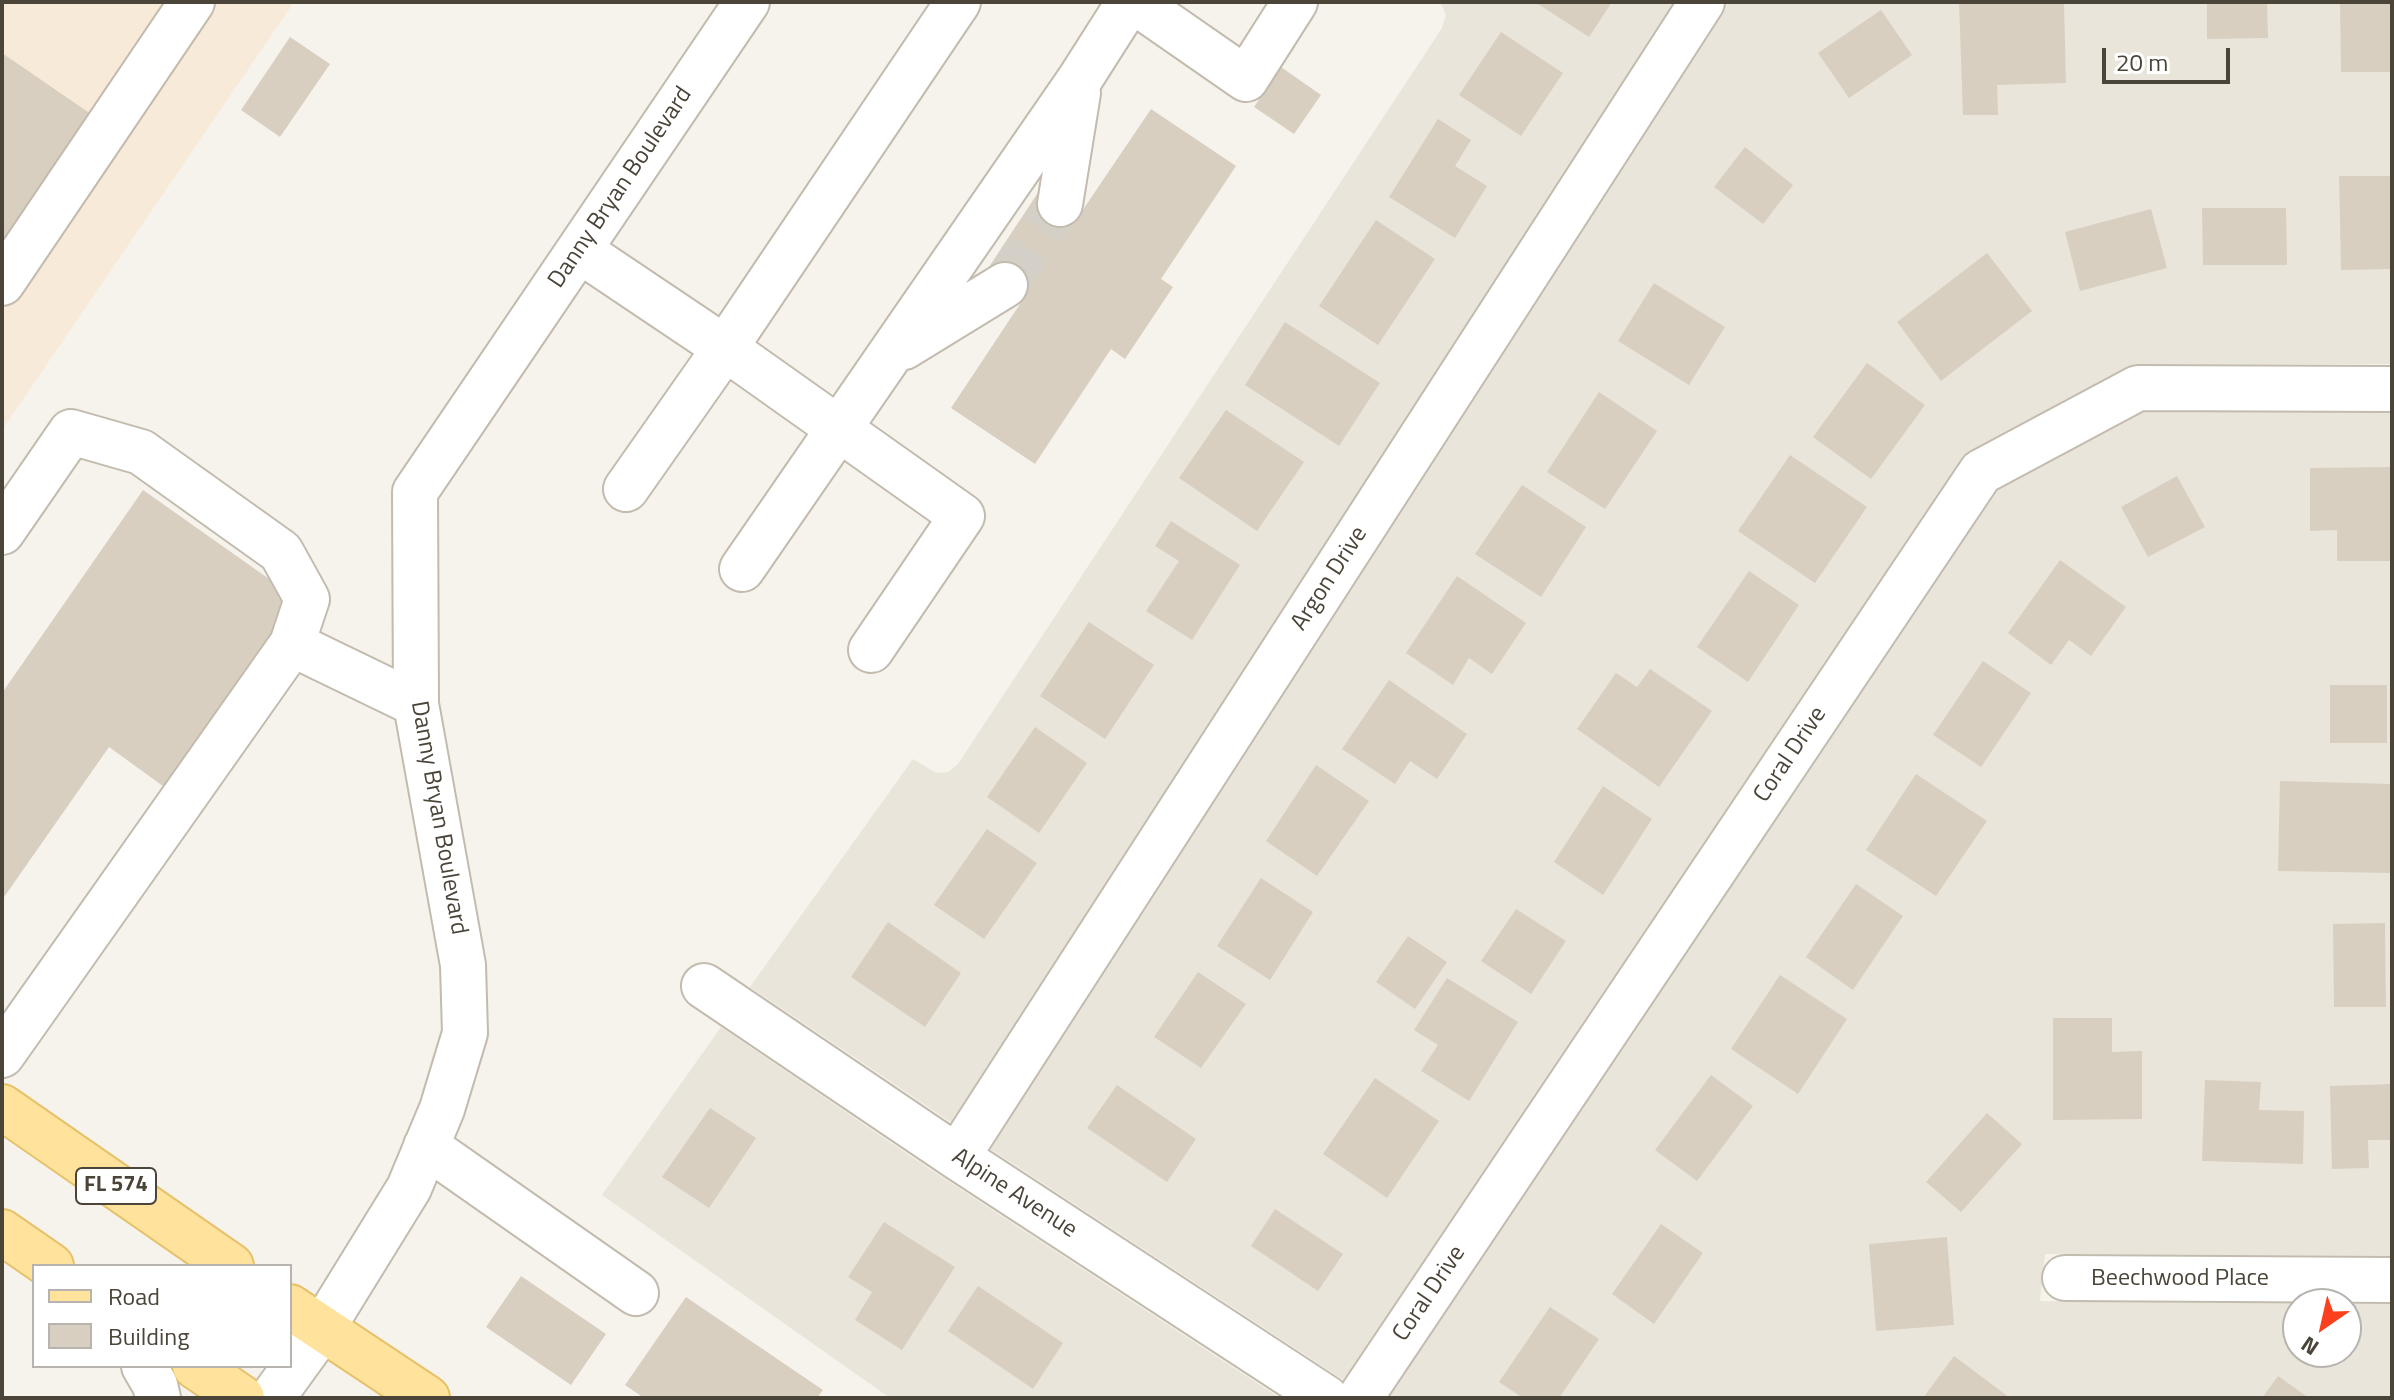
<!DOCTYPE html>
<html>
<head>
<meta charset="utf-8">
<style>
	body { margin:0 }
	#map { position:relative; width:2394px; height:1400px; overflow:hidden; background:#f6f3ec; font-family:"Titillium Web",sans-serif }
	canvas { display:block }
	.frame { position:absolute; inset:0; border:4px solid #4b4439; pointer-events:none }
	.legend { position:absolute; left:32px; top:1264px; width:260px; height:104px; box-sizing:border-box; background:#fff; border:2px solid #b7b4b0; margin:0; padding:10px 14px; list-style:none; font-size:24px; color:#4b4439 }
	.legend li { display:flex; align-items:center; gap:16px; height:40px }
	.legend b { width:40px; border:2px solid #b7b4b0 }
	.north { position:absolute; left:2282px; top:1288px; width:80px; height:80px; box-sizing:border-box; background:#fff; border:2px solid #b7b4b0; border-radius:50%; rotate:214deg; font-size:22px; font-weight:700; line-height:32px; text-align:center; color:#4b4439 }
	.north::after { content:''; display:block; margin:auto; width:28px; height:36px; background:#fc3f1d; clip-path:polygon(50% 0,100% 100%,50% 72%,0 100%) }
	.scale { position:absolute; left:2102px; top:48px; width:128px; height:36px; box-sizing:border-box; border:4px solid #4b4439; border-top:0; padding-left:10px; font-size:24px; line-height:28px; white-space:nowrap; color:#4b4439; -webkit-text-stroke:6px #fff; paint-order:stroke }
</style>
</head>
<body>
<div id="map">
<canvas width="2394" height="1400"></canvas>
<div class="frame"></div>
<ul class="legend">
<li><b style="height:10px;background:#ffe39c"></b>Road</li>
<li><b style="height:22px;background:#d8cfc1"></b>Building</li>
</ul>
<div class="north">N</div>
<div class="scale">20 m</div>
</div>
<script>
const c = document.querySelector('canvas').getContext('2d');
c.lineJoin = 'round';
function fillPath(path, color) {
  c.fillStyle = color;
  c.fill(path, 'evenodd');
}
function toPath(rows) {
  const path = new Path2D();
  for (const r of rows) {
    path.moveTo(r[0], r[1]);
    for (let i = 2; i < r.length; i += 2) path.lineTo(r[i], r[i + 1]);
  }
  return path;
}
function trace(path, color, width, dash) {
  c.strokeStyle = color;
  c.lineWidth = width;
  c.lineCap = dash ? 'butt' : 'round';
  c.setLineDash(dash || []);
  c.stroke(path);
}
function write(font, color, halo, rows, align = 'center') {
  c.font = font + ' "Titillium Web",sans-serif';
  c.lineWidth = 6;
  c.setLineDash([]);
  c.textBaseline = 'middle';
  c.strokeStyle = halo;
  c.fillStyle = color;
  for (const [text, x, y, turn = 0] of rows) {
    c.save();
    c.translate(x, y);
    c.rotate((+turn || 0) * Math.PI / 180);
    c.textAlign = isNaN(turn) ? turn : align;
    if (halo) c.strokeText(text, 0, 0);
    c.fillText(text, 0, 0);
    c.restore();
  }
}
const residential = toPath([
	[1440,2,1676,2,952,1123,750,987,913,759,936,773,948,772,958,764,1442,28,1446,15],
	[1728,2,2392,2,2392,364,2141,364,2130,367,1972,451,1962,460,1345,1381,989,1148],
	[2142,412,2392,412,2392,1256,2045,1254,2040,1301,2392,1304,2392,1398,1387,1398,1995,490],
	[2298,1304,2346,1304,2346,1352,2298,1352],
	[721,1027,925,1166,1280,1398,890,1398,602,1195]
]);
const commercial = toPath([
	[2,2,294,2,2,430]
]);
const building = toPath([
	[1535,2,1612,2,1589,37],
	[1959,2,2064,2,2066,83,1997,85,1998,115,1963,115],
	[2207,2,2267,2,2268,38,2207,39],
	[2340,2,2392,2,2392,72,2341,72],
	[1881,10,1912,55,1849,98,1818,53],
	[1501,32,1563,73,1521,136,1459,95],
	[290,37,330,64,280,137,241,110],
	[2,53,104,123,2,251],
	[1281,67,1321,95,1294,134,1254,107],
	[1151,109,1236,166,1161,279,1173,287,1125,359,1111,349,1035,464,951,408,1024,298,985,273,1039,191,1078,217],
	[1438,119,1471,140,1455,166,1487,186,1455,238,1389,197],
	[1745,147,1793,185,1763,224,1714,187],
	[2339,176,2392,176,2392,269,2341,270],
	[2202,208,2286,208,2287,265,2203,265],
	[2151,209,2167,268,2080,291,2065,232],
	[1376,220,1435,259,1378,345,1319,306],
	[1987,253,2032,311,1941,381,1897,322],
	[1654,283,1725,327,1689,385,1618,341],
	[1285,322,1380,383,1339,446,1245,385],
	[1867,363,1925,405,1871,479,1813,437],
	[1599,392,1657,431,1605,509,1547,472],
	[1226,410,1304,462,1257,531,1179,478],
	[1790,455,1867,507,1815,583,1738,531],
	[2390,467,2390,561,2337,561,2337,530,2310,531,2310,468],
	[2177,476,2205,527,2148,557,2121,507],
	[1522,485,1586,527,1541,597,1475,554],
	[143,490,299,600,167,789,109,747,2,900,2,693],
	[1171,521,1240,565,1192,640,1146,611,1179,561,1155,546],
	[2060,560,2126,607,2091,656,2069,640,2051,665,2008,633],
	[1749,571,1799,605,1748,682,1697,647],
	[1457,576,1526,623,1492,674,1469,658,1453,685,1406,653],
	[1089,622,1154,665,1105,739,1040,696],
	[1983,661,2031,693,1981,767,1933,735],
	[1650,669,1712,711,1659,787,1577,729,1616,673,1637,687],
	[1389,680,1467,734,1437,779,1410,761,1395,784,1342,749],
	[2330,685,2387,685,2387,743,2330,743],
	[1035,727,1087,763,1039,833,987,797],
	[1316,765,1369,801,1317,876,1266,841],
	[1916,774,1987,821,1936,896,1866,850],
	[2280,781,2392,784,2392,873,2278,871],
	[1603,786,1652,819,1603,895,1554,862],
	[987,829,1037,863,984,939,934,905],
	[1261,878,1313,912,1270,980,1217,946],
	[1856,884,1903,916,1853,990,1806,957],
	[1516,909,1566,941,1531,994,1481,961],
	[888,922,961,973,925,1027,851,977],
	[2385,923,2386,1007,2334,1007,2333,924],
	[1408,936,1447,962,1415,1009,1376,982],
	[1198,972,1246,1004,1201,1068,1154,1037],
	[1780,975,1847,1019,1798,1094,1731,1049],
	[1447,978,1518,1022,1469,1101,1421,1071,1438,1045,1414,1030],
	[2053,1018,2112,1018,2112,1052,2142,1051,2142,1119,2053,1120],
	[1711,1075,1753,1106,1697,1181,1655,1150],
	[1375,1078,1439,1121,1387,1198,1323,1154],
	[2205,1080,2261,1082,2259,1110,2304,1111,2303,1164,2202,1161],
	[2392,1084,2392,1140,2368,1140,2369,1168,2332,1169,2330,1086],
	[1117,1085,1196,1139,1167,1182,1087,1128],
	[710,1108,756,1138,709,1208,662,1177],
	[1987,1113,2022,1144,1961,1212,1926,1182],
	[1275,1209,1343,1254,1318,1291,1251,1246],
	[884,1222,955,1267,902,1350,855,1320,872,1292,848,1277],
	[1661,1224,1703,1253,1654,1324,1612,1294],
	[1947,1237,1954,1325,1876,1331,1869,1244],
	[521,1276,606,1334,571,1385,486,1327],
	[978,1286,1063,1343,1033,1389,948,1331],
	[686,1297,823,1390,817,1398,644,1398,625,1385],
	[1550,1307,1599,1339,1559,1398,1523,1398,1499,1382],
	[1954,1356,2010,1398,1923,1398],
	[2278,1376,2309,1398,2262,1398]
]);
const minorTunnel = toPath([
	[1005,285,1060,204]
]);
const minor = toPath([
	[1135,2,1246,79,1295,2],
	[1060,204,1078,93],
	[579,250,725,348,958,2],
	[2,283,192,2],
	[904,347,1005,285],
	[626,489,725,348,962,516,871,650],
	[2,532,71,432,141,452,281,552,307,599,292,644,2,1055],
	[742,569,1080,79,1129,2],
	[292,644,416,704],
	[704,986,957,1157,1326,1398],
	[426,1146,636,1293],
	[957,1157,1702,2],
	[2065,1278,2392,1280],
	[144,1366,155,1385,158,1398],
	[272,1398,322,1329,409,1188,442,1109,465,1033,463,965,416,704,415,492,747,2],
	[1360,1398,1981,472,2138,388,2392,389]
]);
const major = toPath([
	[2,1107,231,1266],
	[2,1232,51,1266],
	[290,1307,427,1398],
	[195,1366,242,1398]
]);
const shields = [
	[116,1186,80]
];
const shieldNames = [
	["FL 574",116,1186]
];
const streetNames = [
	["Danny Bryan Boulevard",621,188,-56],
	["Argon Drive",1330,579,-57],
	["Coral Drive",1791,755,-56],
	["Danny Bryan Boulevard",438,818,80],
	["Alpine Avenue",1014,1194,33],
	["Beechwood Place",2180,1279],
	["Coral Drive",1430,1294,-56]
];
fillPath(residential, '#eae5da');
fillPath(commercial, '#f7ead8');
fillPath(building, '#d8cfc1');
trace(minorTunnel, '#d4d0c8', 44, [44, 22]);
trace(minor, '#c2bbae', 48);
trace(major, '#e6c16a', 48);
trace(minor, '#fff', 44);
trace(major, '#ffe39c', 44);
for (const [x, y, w] of shields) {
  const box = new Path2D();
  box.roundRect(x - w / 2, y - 18, w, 36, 6);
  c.fillStyle = '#fff';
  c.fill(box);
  trace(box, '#4b4439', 2);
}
write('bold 22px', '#4b4439', null, shieldNames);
write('24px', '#4b4439', '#fff', streetNames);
</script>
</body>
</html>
